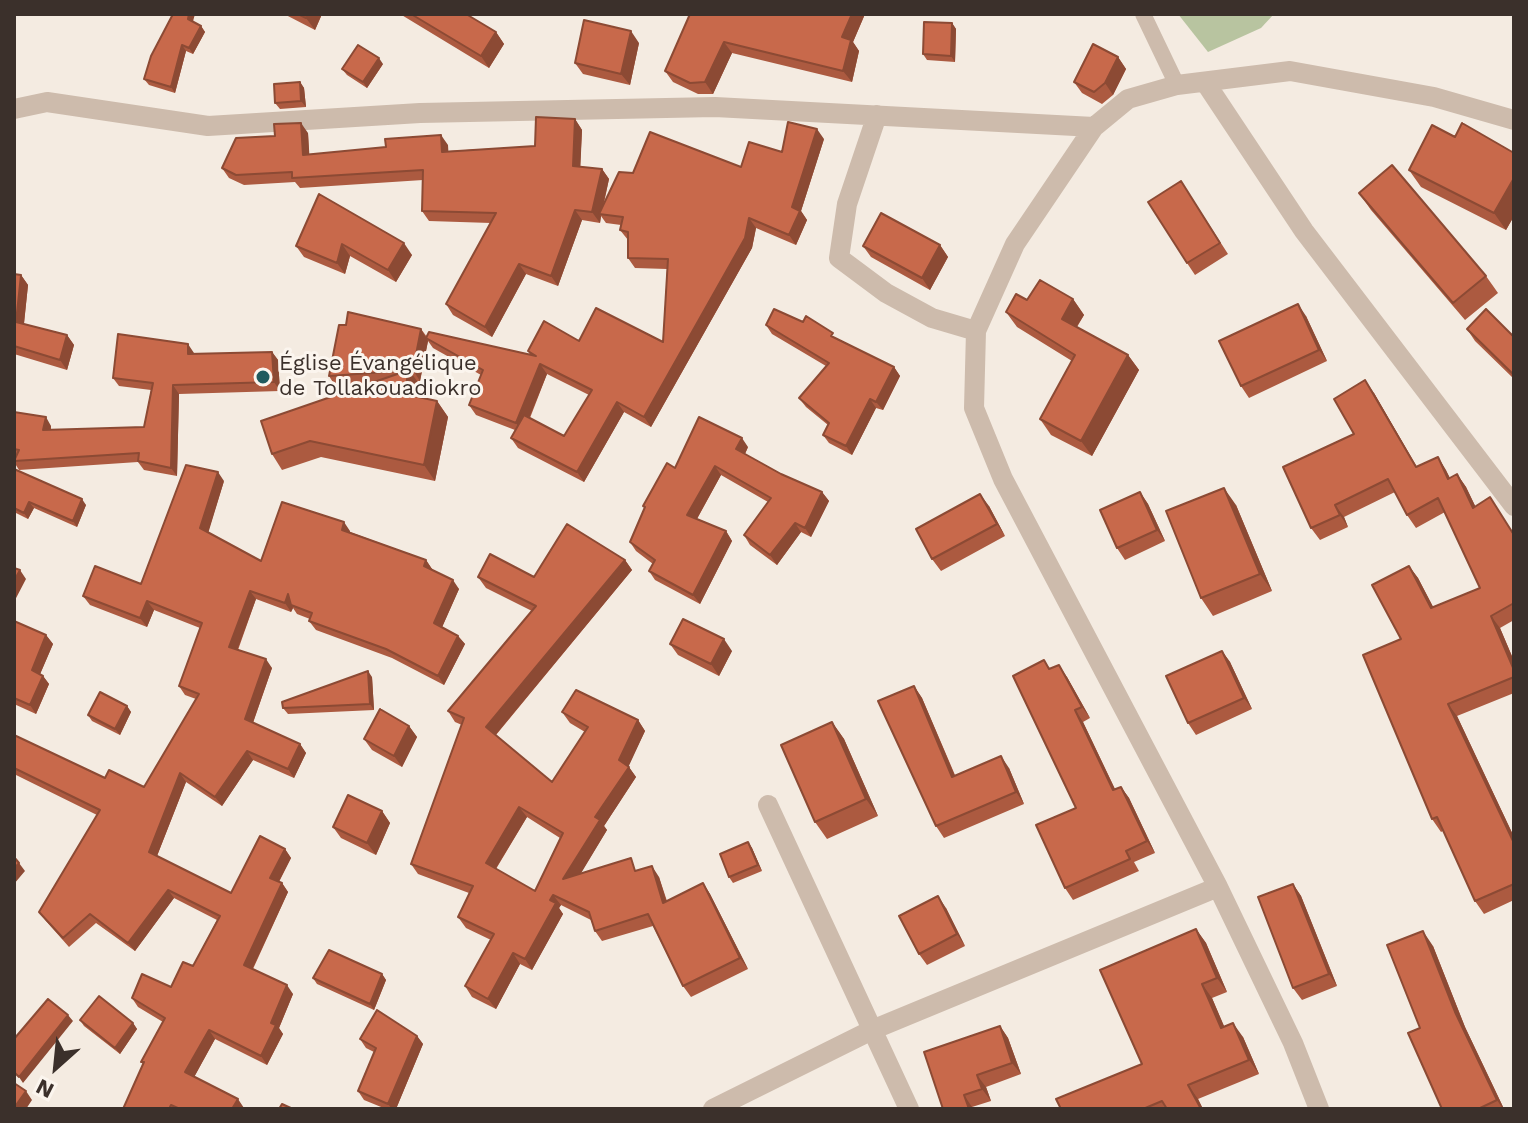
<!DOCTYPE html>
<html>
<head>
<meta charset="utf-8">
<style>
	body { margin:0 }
	#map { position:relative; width:1528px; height:1123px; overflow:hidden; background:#f4ebe1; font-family:"Work Sans",sans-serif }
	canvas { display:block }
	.frame { position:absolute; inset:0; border:16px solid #3b302b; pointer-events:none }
	.north { position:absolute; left:16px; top:1027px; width:80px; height:80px; -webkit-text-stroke:6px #fbf5ee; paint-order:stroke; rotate:207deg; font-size:22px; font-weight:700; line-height:32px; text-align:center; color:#3b302b }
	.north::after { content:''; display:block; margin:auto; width:28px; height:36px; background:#3b302b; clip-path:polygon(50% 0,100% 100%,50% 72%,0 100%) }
</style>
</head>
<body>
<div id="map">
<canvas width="1528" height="1123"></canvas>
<div class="frame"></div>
<div class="north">N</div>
</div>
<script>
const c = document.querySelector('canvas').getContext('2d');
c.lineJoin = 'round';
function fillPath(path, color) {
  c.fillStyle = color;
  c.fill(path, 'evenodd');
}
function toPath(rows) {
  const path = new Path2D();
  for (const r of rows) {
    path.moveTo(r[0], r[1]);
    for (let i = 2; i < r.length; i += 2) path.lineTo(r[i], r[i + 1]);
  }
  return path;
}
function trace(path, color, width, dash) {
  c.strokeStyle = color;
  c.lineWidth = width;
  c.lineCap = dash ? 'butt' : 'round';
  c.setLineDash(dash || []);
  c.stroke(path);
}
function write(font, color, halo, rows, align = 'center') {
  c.font = font + ' "Work Sans",sans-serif';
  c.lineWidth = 6;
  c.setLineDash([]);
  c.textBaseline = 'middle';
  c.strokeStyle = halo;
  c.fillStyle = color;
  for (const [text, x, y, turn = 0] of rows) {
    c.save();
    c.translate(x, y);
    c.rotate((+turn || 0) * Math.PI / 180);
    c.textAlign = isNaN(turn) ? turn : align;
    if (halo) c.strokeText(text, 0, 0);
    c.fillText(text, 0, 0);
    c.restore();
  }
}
const green = toPath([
	[1178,14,1274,14,1261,28,1208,52]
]);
const service = toPath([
	[1143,14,1177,85]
]);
const minor = toPath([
	[1205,82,1304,231,1514,506],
	[14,109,47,102,208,126,420,113,715,107,1094,127],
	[877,115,847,204,839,258,886,293,932,318,976,331],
	[768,805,909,1109],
	[713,1109,872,1030,1218,887],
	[1319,1109,1293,1043,1218,887,1003,479,974,408,976,331,1015,244,1094,127,1128,99,1177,85,1290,71,1434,97,1514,120]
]);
const wall = toPath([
	[284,14,322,14,315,30],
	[400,14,466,14,496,32,504,44,489,68],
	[690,14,865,14,853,42,859,51,852,82,732,53,713,94,698,94,673,82,665,71],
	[193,22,201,26,205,32,193,54,186,51,175,93,149,85,144,79],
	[952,23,956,29,955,62,927,60,923,54],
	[639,43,630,85,583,74,575,63],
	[1118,57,1126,69,1113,95,1102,104,1082,93,1074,82],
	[383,64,367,88,347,75,342,69],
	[300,82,304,88,306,107,280,109,275,103],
	[575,119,582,130,580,167,602,169,609,179,604,203,633,173,741,167,824,139,801,211,807,220,796,245,756,228,752,248,651,427,624,412,584,482,518,448,511,438,515,430,476,415,469,405,481,375,433,348,428,341,420,381,417,381,420,385,417,397,437,401,448,417,435,481,321,457,282,470,272,454,366,384,336,387,329,376,421,329,427,337,530,355,528,351,579,341,663,342,667,269,635,268,628,258,628,240,620,230,621,225,606,223,601,216,600,223,582,220,558,286,526,274,492,337,453,315,446,304,491,223,429,221,422,211,423,180,300,188,295,182,244,185,229,178,222,168,308,133,309,155,448,145,448,151,535,146],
	[547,374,589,395,564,436,530,418],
	[1514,153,1514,216,1506,230,1421,187,1409,170],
	[1181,181,1228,254,1195,275,1187,263],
	[1359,193,1486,276,1498,293,1465,320,1371,210],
	[319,194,412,255,396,282,350,256,345,274,304,257,296,246],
	[940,245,948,257,930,290,871,257,863,246],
	[14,274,21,275,28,285,24,324,67,335,74,345,67,370,14,354],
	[1073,299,1084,315,1077,327,1128,355,1139,370,1092,456,1051,435,1040,419,1072,361,1017,327,1006,312,1027,300],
	[1306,316,1327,361,1249,398,1241,386],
	[766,325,838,340,894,367,900,376,883,410,876,408,852,455,829,443,823,435,828,425,806,407,799,398,826,366,772,334],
	[1467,329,1514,337,1514,379,1475,341],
	[272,352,278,360,280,391,179,394,177,476,144,470,138,462,19,470,14,462,16,457,14,456,14,412,51,426,51,430,144,427,151,390,119,386,113,378,194,353,194,354],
	[1374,393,1417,467,1438,457,1450,478,1457,474,1466,487,1475,506,1498,510,1514,534,1514,620,1500,628,1514,661,1514,693,1457,716,1514,837,1514,900,1484,914,1475,901,1443,831,1441,832,1432,819,1401,639,1409,566,1418,578,1433,607,1480,588,1445,512,1416,528,1407,515,1395,492,1344,517,1348,527,1320,540,1311,528],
	[748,447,745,454,781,474,822,492,829,501,811,537,801,532,777,565,750,545,744,535,768,502,721,475,697,519,726,531,732,541,700,604,655,580,649,571,653,564,636,551,630,542,645,509,643,506,675,468],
	[14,469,86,505,77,527,34,508,28,519,14,512],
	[224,481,208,532,261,561,350,531,350,532,426,560,432,569,432,570,459,589,442,627,458,636,465,644,444,685,392,658,316,630,309,621,310,619,297,614,293,608,291,612,256,599,238,650,272,668,253,723,300,744,306,753,294,778,253,760,222,806,186,782,157,856,231,893,285,849,291,858,279,882,282,883,288,892,253,969,293,994,279,1028,283,1034,267,1065,215,1039,194,1077,244,1108,243,1109,123,1109,143,1064,141,1062,163,1022,138,1007,132,998,171,987,193,966,217,920,174,898,135,951,96,923,69,947,46,921,39,912,97,815,14,774,14,735,105,778,144,787,196,699,185,695,179,686,200,628,154,610,147,627,90,605,83,596,141,584],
	[1140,492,1148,504,1165,541,1125,560,1117,548],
	[1236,505,1272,591,1213,616,1201,598],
	[989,506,1005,536,941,571,932,559],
	[625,560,632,570,496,735,552,782,585,732,570,723,562,712,638,720,645,731,628,766,636,777,604,826,607,830,580,874,639,870,659,877,667,901,703,883,710,894,748,969,691,997,683,986,653,926,602,941,595,931,591,920,561,905,559,908,563,914,532,970,520,964,496,1009,472,997,465,986,491,940,466,928,458,917,469,893,418,874,411,864,462,725,455,722,448,711,532,611,486,588,478,577,534,577],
	[527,817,560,838,535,891,496,869],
	[14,621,46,635,53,644,40,674,43,676,49,684,36,714,14,704],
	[670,644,732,651,719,676,678,655],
	[1222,651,1230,662,1252,709,1196,735,1188,723],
	[1044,660,1050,669,1067,677,1090,718,1083,722,1115,789,1121,787,1129,798,1155,853,1134,862,1139,871,1073,900,1065,888,1076,808],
	[372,677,374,710,288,714,283,708],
	[914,686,922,698,955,775,1009,768,1024,804,944,838,936,826],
	[127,706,131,712,120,735,92,721,88,715],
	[832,722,844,739,878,816,827,839,815,822],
	[409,726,417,737,402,767,372,750,364,739],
	[382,811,390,823,376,855,341,838,333,827],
	[748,842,752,848,762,871,733,883,729,877],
	[1293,884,1301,896,1337,986,1302,1000,1293,988],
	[946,908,965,946,927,965,919,954],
	[1196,929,1206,943,1227,992,1212,998,1224,1027,1243,1037,1259,1074,1198,1099,1203,1109,1061,1109,1142,1064],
	[1433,946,1465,1027,1504,1109,1442,1109,1420,1028],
	[382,974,386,980,374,1010,317,984,313,978],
	[80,1020,133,1023,137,1029,120,1054,84,1026],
	[1000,1026,1008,1038,1021,1074,986,1087,991,1101,972,1107,943,1109],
	[417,1036,423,1044,396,1109,386,1109,364,1100,358,1091,374,1052,366,1048,360,1039]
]);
const shadedWall = toPath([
	[189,14,195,14,192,25,188,19],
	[308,14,322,14,315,30,306,18],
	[852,14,865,14,853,42,859,51,852,82,843,71,842,37],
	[952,23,956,29,955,62,951,56],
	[201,26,205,32,193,54,189,48],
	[631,31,639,43,630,85,621,74],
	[496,32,504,44,489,68,481,56],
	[724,42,732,53,713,94,705,82],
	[182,45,186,51,175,93,171,87],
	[1118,57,1126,69,1113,95,1105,83],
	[379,58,383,64,367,88,363,82],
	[300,82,304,88,306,107,301,101],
	[575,119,582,130,580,176,573,166],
	[301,123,308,133,310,165,303,155],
	[817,129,824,139,801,211,807,220,796,245,789,235,792,207],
	[441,135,448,145,449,162,442,152],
	[602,169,609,179,601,214,599,214,601,216,600,223,592,212],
	[1514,178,1514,216,1506,230,1494,213],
	[575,210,582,220,558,286,551,276],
	[749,218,756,228,752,248,651,427,644,417],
	[404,243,412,255,396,282,388,270],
	[342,244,350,256,345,274,337,263],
	[940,245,948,257,930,290,922,278],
	[519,264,526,274,492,337,485,327],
	[21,275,28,285,23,332,16,322],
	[1073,299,1084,315,1072,334,1062,319],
	[1298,304,1306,316,1327,361,1319,350],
	[421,329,428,341,420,381,413,370],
	[67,335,74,345,67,370,60,360],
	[188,344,194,353,194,362,188,354],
	[272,352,278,360,280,391,274,382],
	[1128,355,1139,370,1092,456,1081,441],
	[540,364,547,374,523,433,516,423],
	[894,367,900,376,883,410,876,402],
	[409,370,420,385,415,410,404,394],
	[1365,380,1374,393,1424,480,1416,467],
	[173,385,179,394,177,476,171,468],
	[870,399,876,408,852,455,846,446],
	[437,401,448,417,435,481,424,465],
	[617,402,624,412,584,482,577,472],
	[46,417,51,426,49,439,43,430],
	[742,438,748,447,743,458,736,449],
	[1438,457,1446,470,1456,491,1448,479],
	[715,466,721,475,694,524,687,515],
	[218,472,224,481,207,537,200,528],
	[1457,474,1466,487,1482,520,1473,508],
	[1224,488,1236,505,1272,591,1260,574],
	[822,492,829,501,811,537,805,528],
	[1140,492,1148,504,1165,541,1157,530],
	[980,494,989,506,1005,536,997,524],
	[82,499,86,505,77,527,73,521],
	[29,502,34,508,28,519,24,513],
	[1335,505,1344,517,1348,527,1340,515],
	[344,522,350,531,349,539,342,530],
	[795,523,801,532,777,565,770,555],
	[726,531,732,541,700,604,693,595],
	[426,560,432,569,430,575,424,566],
	[625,560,632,570,493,738,486,727],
	[1409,566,1418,578,1440,620,1431,608],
	[20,570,26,579,14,602,14,581],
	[453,580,459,589,440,632,434,623],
	[250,591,256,599,235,656,229,647],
	[288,594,293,608,291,612,285,603],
	[147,601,154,610,147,627,140,618],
	[1491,616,1500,628,1514,661,1514,670],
	[46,635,53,644,38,679,32,670],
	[458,636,465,644,444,685,438,676],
	[724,639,732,651,719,676,711,664],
	[1222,651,1230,662,1252,709,1244,698],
	[266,659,272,668,251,728,245,719],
	[1059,665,1067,677,1090,718,1082,707],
	[368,671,372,677,374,710,370,704],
	[43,676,49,684,36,714,30,705],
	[914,686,922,698,960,788,952,777],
	[1448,704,1457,716,1514,837,1514,843],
	[127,706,131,712,120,735,115,729],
	[1075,710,1083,722,1121,802,1113,790],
	[638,720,645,731,627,770,629,767,636,777,604,826,607,830,571,890,563,879,595,817,619,760],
	[832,722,844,739,878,816,866,799],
	[409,726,417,737,402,767,394,756],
	[300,744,306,753,294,778,288,769],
	[247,751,253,760,222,806,215,797],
	[1001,756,1009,768,1024,804,1016,792],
	[180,773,186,782,155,861,149,852],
	[1121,787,1129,798,1155,853,1147,841],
	[519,807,527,817,493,873,486,863],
	[382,811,390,823,376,855,367,843],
	[748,842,752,848,762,871,758,865],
	[285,849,291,858,276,887,270,878],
	[19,863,25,871,14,884,14,869],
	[652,866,659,877,670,913,663,903],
	[282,883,288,892,250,974,244,965],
	[703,883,710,894,748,969,740,958],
	[1293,884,1301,896,1337,986,1329,974],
	[168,890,174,898,135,951,128,943],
	[553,895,561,905,559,908,563,914,532,970,525,959],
	[938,896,946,908,965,946,957,934],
	[1196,929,1206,943,1227,992,1217,978],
	[1423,931,1433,946,1465,1027,1504,1109,1503,1109,1497,1100,1455,1012],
	[513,953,520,964,496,1009,488,999],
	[382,974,386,980,374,1010,370,1004],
	[1202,984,1212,998,1231,1042,1221,1028],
	[287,985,293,994,279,1028,283,1034,267,1065,261,1056,271,1023],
	[68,1015,73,1021,23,1083,19,1077],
	[133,1023,137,1029,120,1054,115,1048],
	[1233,1023,1243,1037,1259,1074,1249,1060],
	[1000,1026,1008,1038,1021,1074,1012,1063],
	[209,1030,215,1039,192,1081,185,1072],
	[417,1036,423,1044,396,1109,392,1109,388,1104],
	[977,1075,986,1087,991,1101,982,1089],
	[1188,1085,1198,1099,1203,1109,1201,1109],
	[26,1091,32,1100,26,1109,15,1109,14,1108],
	[964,1095,972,1107,973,1109,969,1109],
	[238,1099,244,1108,243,1109,232,1109]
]);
const building = toPath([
	[173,14,189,14,188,19,201,26,189,48,182,45,171,87,144,79,151,56,173,14],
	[298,14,308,14,306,18,298,14],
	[411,14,466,14,496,32,481,56,411,14],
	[690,14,852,14,842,37,851,40,843,71,724,42,705,82,690,83,665,71,690,14],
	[584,20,631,31,621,74,575,63,584,20],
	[924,22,952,23,951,56,923,54,924,22],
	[1093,44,1118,57,1105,83,1094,92,1074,82,1093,44],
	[358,45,379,58,363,82,342,69,358,45],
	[300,82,301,101,275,103,274,84,300,82],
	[536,117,575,119,573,166,602,169,592,212,575,210,551,276,519,264,485,327,446,304,496,213,422,211,423,170,292,178,292,172,236,175,222,168,236,138,275,136,274,124,301,123,303,155,386,147,385,139,441,135,442,152,535,146,536,117],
	[788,122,817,129,792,207,800,211,789,235,749,218,745,238,644,417,617,402,577,472,511,438,524,415,564,436,592,390,540,364,516,423,469,405,483,370,426,338,429,332,536,356,528,351,544,321,579,341,596,308,663,342,668,259,628,258,628,232,620,230,623,217,599,214,619,172,633,173,650,132,741,167,749,142,782,152,788,122],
	[1462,123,1514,153,1514,178,1494,213,1409,170,1432,125,1455,137,1462,123],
	[1392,165,1486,276,1453,303,1359,193,1392,165],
	[1181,181,1220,243,1187,263,1148,202,1181,181],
	[319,194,404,243,388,270,342,244,337,263,296,246,319,194],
	[881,213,940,245,922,278,863,246,881,213],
	[14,274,21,275,16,322,67,335,60,360,14,346,14,274],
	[1040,280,1073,299,1062,319,1128,355,1081,441,1040,419,1075,355,1006,312,1016,294,1027,300,1040,280],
	[1298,304,1319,350,1241,386,1219,341,1298,304],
	[774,309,803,322,806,316,833,333,831,336,894,367,876,402,870,399,846,446,823,435,829,423,799,398,829,363,766,325,774,309],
	[1486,309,1514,337,1514,375,1467,329,1486,309],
	[348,312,421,329,413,370,329,376,339,325,346,325,348,312],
	[118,334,188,344,188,354,272,352,274,382,173,385,171,468,138,461,139,453,14,461,19,450,14,449,14,412,46,417,43,430,144,427,153,383,113,378,118,334],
	[409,370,404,394,437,401,424,465,310,441,272,454,261,421,409,370],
	[1365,380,1416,467,1438,457,1448,479,1457,474,1473,508,1490,497,1514,535,1514,603,1491,616,1514,670,1514,677,1448,704,1514,843,1514,884,1475,901,1437,817,1432,819,1363,655,1401,639,1372,585,1409,566,1431,608,1480,588,1438,498,1407,515,1388,479,1335,505,1340,515,1311,528,1283,467,1354,434,1334,399,1365,380],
	[699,417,742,438,736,449,781,474,822,492,805,528,795,523,770,555,744,535,771,498,715,466,687,515,726,531,693,595,649,571,655,560,630,542,645,507,643,506,667,463,675,468,699,417],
	[186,465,218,472,200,528,261,561,282,502,344,522,342,530,426,560,424,566,453,580,434,623,458,636,438,676,386,649,309,621,312,613,291,605,288,594,285,603,250,591,229,647,266,659,245,719,300,744,288,769,247,751,215,797,180,773,149,852,231,893,260,836,285,849,270,878,282,883,244,965,287,985,271,1023,276,1025,261,1056,209,1030,185,1072,238,1099,232,1109,180,1109,171,1105,169,1109,123,1109,144,1062,141,1062,165,1018,132,998,142,974,171,987,183,962,193,966,220,916,168,890,128,943,90,914,63,938,39,912,100,810,14,768,14,735,105,778,109,770,144,787,199,694,179,686,202,623,147,601,140,618,83,596,95,566,141,584,186,465],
	[14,469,82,499,73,521,29,502,24,513,14,508,14,469],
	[1224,488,1260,574,1201,598,1166,511,1224,488],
	[1140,492,1157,530,1117,548,1100,510,1140,492],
	[980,494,997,524,932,559,916,529,980,494],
	[567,524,625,560,486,727,552,782,588,727,562,712,576,690,638,720,619,760,629,767,595,817,600,820,563,879,631,858,635,871,652,866,663,903,703,883,740,958,683,986,648,914,595,931,589,912,553,895,550,900,556,903,525,959,513,953,488,999,465,986,494,934,458,917,473,886,411,864,464,718,448,711,536,606,478,577,490,554,534,577,567,524],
	[519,807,563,833,535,891,486,863,519,807],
	[14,568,20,570,14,581,14,568],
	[683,619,724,639,711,664,670,644,683,619],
	[14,621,46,635,32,670,43,676,30,705,14,698,14,621],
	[1222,651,1244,698,1188,723,1166,676,1222,651],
	[1044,660,1049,669,1059,665,1082,707,1075,710,1113,790,1121,787,1147,841,1126,851,1130,859,1065,888,1036,825,1076,808,1013,676,1044,660],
	[368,671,370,704,283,708,282,702,368,671],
	[914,686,952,777,1001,756,1016,792,936,826,878,701,914,686],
	[100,692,127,706,115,729,88,715,100,692],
	[380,709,409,726,394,756,364,739,380,709],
	[832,722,866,799,815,822,781,745,832,722],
	[348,795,382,811,367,843,333,827,348,795],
	[748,842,758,865,729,877,720,854,748,842],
	[14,857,19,863,14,869,14,857],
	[1293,884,1329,974,1293,988,1258,897,1293,884],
	[938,896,957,934,919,954,899,916,938,896],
	[1196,929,1217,978,1202,984,1221,1028,1233,1023,1249,1060,1188,1085,1201,1109,1167,1109,1162,1101,1143,1109,1061,1109,1056,1099,1142,1064,1100,970,1196,929],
	[1423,931,1455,1012,1497,1100,1478,1109,1442,1109,1408,1033,1420,1028,1387,945,1423,931],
	[329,950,382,974,370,1004,313,978,329,950],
	[99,996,133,1023,115,1048,80,1020,99,996],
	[48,999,68,1015,19,1077,14,1072,14,1039,48,999],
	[377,1010,417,1036,388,1104,358,1091,376,1048,360,1039,377,1010],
	[1000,1026,1012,1063,977,1075,982,1089,964,1095,969,1109,943,1109,924,1052,1000,1026],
	[14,1083,26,1091,14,1108,16,1109,14,1109,14,1083],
	[282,1104,293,1109,279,1109,282,1104]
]);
const markers = [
	[263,377,8,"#1f5a5e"]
];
const poiNames = [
	["Église Évangélique",279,364],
	["de Tollakouadiokro",279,389]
];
fillPath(green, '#b8c4a0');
trace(service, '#cdbbac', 16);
trace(minor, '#cdbbac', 20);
fillPath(wall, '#ac5a40');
fillPath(shadedWall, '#8c4a34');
fillPath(building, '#c8694b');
trace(building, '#8c4a34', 2);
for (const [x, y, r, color] of markers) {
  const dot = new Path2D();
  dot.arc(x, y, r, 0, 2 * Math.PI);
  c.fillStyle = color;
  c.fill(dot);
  trace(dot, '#fbf5ee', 3);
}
write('22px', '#3b302b', '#fbf5ee', poiNames, 'left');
</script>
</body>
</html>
